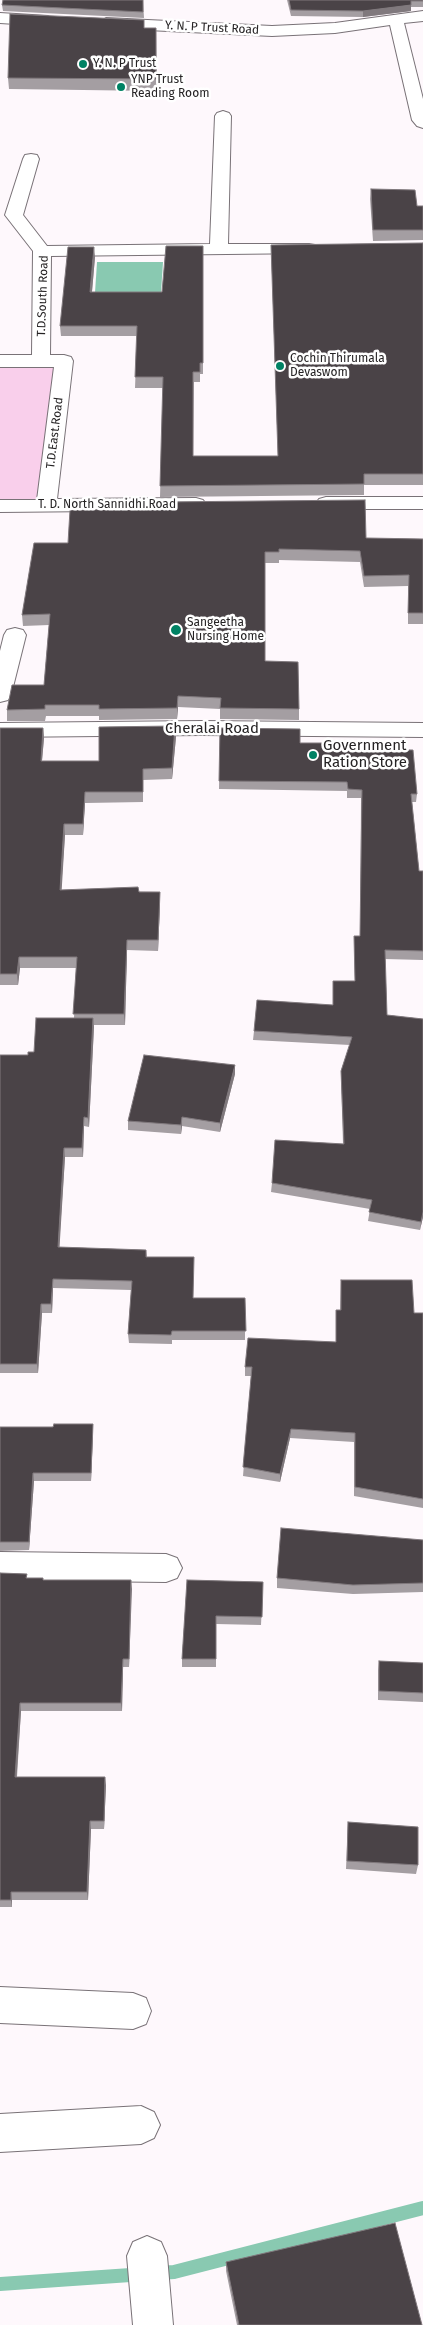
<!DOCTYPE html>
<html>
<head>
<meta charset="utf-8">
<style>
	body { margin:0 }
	canvas { display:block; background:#fef8fc }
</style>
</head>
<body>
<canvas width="423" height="2325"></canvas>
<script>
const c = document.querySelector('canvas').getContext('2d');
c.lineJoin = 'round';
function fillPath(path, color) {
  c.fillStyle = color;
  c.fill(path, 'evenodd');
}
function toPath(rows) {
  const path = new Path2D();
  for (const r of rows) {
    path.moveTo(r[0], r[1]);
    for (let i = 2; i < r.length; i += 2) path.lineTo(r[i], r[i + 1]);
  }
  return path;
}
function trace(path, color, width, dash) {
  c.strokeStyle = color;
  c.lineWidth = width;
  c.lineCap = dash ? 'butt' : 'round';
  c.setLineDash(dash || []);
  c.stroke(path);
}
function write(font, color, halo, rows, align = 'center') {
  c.font = font + ' "Fira Sans",sans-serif';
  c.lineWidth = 5;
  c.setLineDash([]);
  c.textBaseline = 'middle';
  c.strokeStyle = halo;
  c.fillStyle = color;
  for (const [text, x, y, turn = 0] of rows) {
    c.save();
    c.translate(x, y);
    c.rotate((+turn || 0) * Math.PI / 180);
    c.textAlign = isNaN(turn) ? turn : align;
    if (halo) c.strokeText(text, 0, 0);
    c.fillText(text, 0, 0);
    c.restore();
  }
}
const green = toPath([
	[0,366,55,367,41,501,0,501]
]);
const water = toPath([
	[97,262,163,262,161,293,95,293]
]);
const stream = toPath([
	[0,2284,174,2272,423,2208]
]);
const street = toPath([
	[423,11,423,21,404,23,423,99,423,128,417,126,412,120,390,25,335,33,272,36,106,28,98,23,106,18,272,26,335,23,423,11],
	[0,13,48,16,56,21,48,26,0,23,0,13],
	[223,111,229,113,231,116,228,244,309,244,315,245,318,249,315,253,51,256,50,355,64,355,71,357,73,361,57,499,196,498,203,500,206,504,203,508,196,510,0,512,0,500,37,500,54,367,0,367,0,355,32,355,33,251,5,215,23,159,25,155,31,154,37,155,39,159,23,215,47,246,210,244,215,116,217,113,223,111],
	[326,497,423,497,423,509,326,509,319,507,316,503,319,499,326,497],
	[15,628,23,630,26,635,11,695,8,700,0,702,0,651,4,635,7,630,15,628],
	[0,1552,166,1554,177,1558,182,1568,177,1578,166,1582,0,1580,0,1552],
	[0,1987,133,1993,146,1998,151,2011,146,2024,133,2029,0,2023,0,1987],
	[141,2106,154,2112,160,2125,154,2138,141,2144,0,2152,0,2114,141,2106],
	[147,2236,161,2242,167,2256,173,2325,133,2325,127,2256,133,2242,147,2236]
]);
const secondary = toPath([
	[202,721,423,723,423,737,202,735,0,737,0,723,202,721]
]);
const wall = toPath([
	[143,0,144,18,3,11,2,5],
	[287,0,423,0,423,7,411,7,411,11,363,17,291,16],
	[144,28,156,28,157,91,9,89,8,78],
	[371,189,417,206,423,206,423,240,373,241,370,199],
	[423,243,423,485,364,485,364,495,160,497,163,388,135,388,137,336,61,336,60,326,95,257,92,292,162,292,203,246,203,374,200,374,200,382,194,382,193,456,278,456,271,245],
	[366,538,423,539,423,624,408,624,408,586,364,587,360,562,279,560,279,563,265,563,265,661,299,709,299,720,220,719,220,709,178,707,177,719,99,720,99,716,46,716,45,721,7,721,7,710,44,685,49,625,23,626,22,615,68,543],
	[0,728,43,728,44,738,42,761,99,761,176,737,172,779,143,780,143,802,85,803,83,835,65,835,61,890,160,892,160,903,158,951,127,950,125,1025,94,1025,89,1127,84,1126,83,1157,65,1157,59,1247,146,1250,147,1257,193,1298,245,1298,245,1340,172,1340,172,1344,129,1343,128,1334,131,1290,53,1288,52,1313,42,1313,38,1373,0,1373,0,1055,28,1055,34,1052,74,1018,76,968,20,968,18,985,0,985],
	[220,728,300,743,324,749,417,794,416,802,412,802,419,871,423,871,423,960,385,959,387,1015,423,1019,423,1217,420,1230,368,1221,370,1209,271,1192,272,1183,343,1144,341,1080,341,1071,350,1045,253,1040,254,1031,333,1005,333,981,355,981,354,936,360,936,361,798,347,798,347,791,219,789],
	[235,1065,235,1074,220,1132,182,1126,181,1134,128,1130,128,1121],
	[341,1280,414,1313,423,1313,423,1508,354,1496,354,1442,290,1438,280,1482,243,1476,251,1376,245,1376,245,1367,336,1342,336,1310,340,1310],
	[93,1424,93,1433,91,1481,34,1481,29,1550,0,1551,0,1427,53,1427],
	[423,1540,423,1592,353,1594,277,1588,277,1578],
	[0,1573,27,1574,27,1578,43,1580,131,1580,129,1667,123,1667,122,1711,21,1711,17,1777,106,1785,104,1829,91,1829,88,1900,12,1900,12,1907,0,1907],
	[187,1580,263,1582,261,1625,216,1624,216,1667,182,1667,182,1659],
	[379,1661,423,1663,423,1702,378,1700,378,1670],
	[348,1822,418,1865,416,1874,346,1869],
	[226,2262,422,2325,237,2325,226,2271]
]);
const shadedWall = toPath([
	[411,5,411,11,363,17,363,11],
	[94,247,95,257,91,302,90,292],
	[178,696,178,707,177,719,177,708],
	[175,726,176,737,172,779,172,768],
	[43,728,44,738,41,771,41,761],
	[85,792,85,803,83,835,83,824],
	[64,824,65,835,61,901,60,890],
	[160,892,160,903,158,951,158,940],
	[127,940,127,950,125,1025,124,1014],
	[19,957,20,968,18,985,17,974],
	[93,1018,94,1027,89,1127,88,1118],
	[235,1065,235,1074,220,1132,220,1123],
	[84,1117,84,1126,83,1157,82,1148],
	[182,1117,182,1126,181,1134,181,1125],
	[64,1148,65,1157,59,1256,58,1247],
	[423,1212,423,1217,420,1230,421,1222],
	[53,1279,53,1288,52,1313,51,1304],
	[41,1304,42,1313,38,1373,37,1364],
	[93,1424,93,1433,91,1481,91,1473],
	[291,1429,290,1438,280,1482,280,1474],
	[33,1473,34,1481,29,1550,29,1542],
	[131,1580,132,1589,129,1667,129,1659],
	[123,1659,123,1667,122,1711,121,1703],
	[20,1703,21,1711,16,1785,15,1777],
	[105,1777,106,1785,104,1829,104,1821],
	[90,1821,91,1829,88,1900,87,1892],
	[11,1892,12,1900,12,1907,11,1900]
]);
const building = toPath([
	[3,0,143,0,143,12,2,5,3,0],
	[289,0,423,0,423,1,411,1,411,5,363,11,291,10,289,0],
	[10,14,144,20,144,28,156,28,156,79,8,78,10,14],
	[371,189,415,190,417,206,423,206,423,230,373,230,371,189],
	[423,243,423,474,364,474,364,484,160,486,163,377,135,377,137,326,60,326,68,247,94,247,90,292,162,292,166,246,203,246,203,363,200,363,200,372,193,372,193,456,278,456,271,245,423,243],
	[365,500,366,538,423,539,423,613,408,613,409,575,364,576,360,551,279,549,279,552,265,552,265,661,298,662,299,709,220,708,221,698,178,696,177,708,99,709,99,705,45,705,45,709,7,710,12,685,44,685,50,614,22,615,34,543,68,543,70,510,159,509,160,502,365,500],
	[175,726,172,768,143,769,143,792,85,792,83,824,64,824,60,890,138,887,139,892,160,892,158,940,127,940,124,1014,73,1014,77,957,19,957,17,974,0,974,0,728,43,728,41,761,99,761,99,727,175,726],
	[220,728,300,729,300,743,324,743,324,749,413,750,417,794,411,794,419,871,423,871,423,951,385,950,387,1015,423,1019,423,1212,421,1222,369,1212,372,1200,272,1183,275,1140,344,1144,341,1071,352,1037,254,1031,257,1000,333,1005,333,981,355,981,354,936,360,936,362,790,348,789,347,782,219,781,220,728],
	[36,1018,93,1018,88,1118,84,1117,82,1148,64,1148,58,1247,146,1250,146,1257,194,1257,193,1298,245,1298,246,1331,172,1331,171,1335,128,1334,132,1281,53,1279,51,1304,41,1304,37,1364,0,1364,0,1055,28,1055,28,1052,34,1052,36,1018],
	[144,1055,235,1065,220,1123,182,1117,181,1125,128,1121,144,1055],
	[341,1280,412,1280,414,1313,423,1313,423,1499,355,1487,355,1433,291,1429,280,1474,243,1467,252,1367,245,1367,248,1338,336,1342,336,1310,341,1310,341,1280],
	[54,1424,93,1424,91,1473,33,1473,29,1542,0,1542,0,1427,53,1427,54,1424],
	[281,1528,423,1540,423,1583,353,1585,277,1578,281,1528],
	[0,1573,27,1574,26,1578,43,1578,43,1580,131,1580,129,1659,123,1659,121,1703,20,1703,15,1777,105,1777,104,1821,90,1821,87,1892,11,1892,11,1900,0,1900,0,1573],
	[187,1580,263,1582,262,1617,216,1616,216,1659,182,1659,187,1580],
	[379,1661,423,1663,423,1693,379,1691,379,1661],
	[348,1822,418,1827,418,1865,347,1861,348,1822],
	[395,2223,422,2325,239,2325,226,2262,395,2223]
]);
const markers = [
	[83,64,5,"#008264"],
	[121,87,5,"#008264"],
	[280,366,5,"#008264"],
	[176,630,6,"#008264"],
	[313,755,5,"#008264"]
];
const farStreetnames = [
	["Y. N. P Trust Road",212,28,3],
	["T.D.South Road",43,296,-88],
	["T.D.East.Road",55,433,-83],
	["T. D. North Sannidhi.Road",107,505]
];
const farPoinames = [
	["Y. N. P Trust",93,64],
	["YNP Trust",131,80],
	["Reading Room",131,94],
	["Cochin Thirumala",290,359],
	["Devaswom",290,373],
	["Sangeetha",187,623],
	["Nursing Home",187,637]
];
const streetNames = [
	["Cheralai Road",212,729]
];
const poiNames = [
	["Government",323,746],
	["Ration Store",323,763]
];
fillPath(green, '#f9cfeb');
fillPath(water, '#89c9b1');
trace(stream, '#89c9b1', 14);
trace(street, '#797277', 2);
trace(secondary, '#797277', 2);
fillPath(street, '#fff');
fillPath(secondary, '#fff');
fillPath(wall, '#a49ea2');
fillPath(shadedWall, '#80797d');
fillPath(building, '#4a4347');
trace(building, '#80797d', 1);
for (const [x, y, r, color] of markers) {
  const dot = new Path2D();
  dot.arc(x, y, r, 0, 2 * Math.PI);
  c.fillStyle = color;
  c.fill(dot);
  trace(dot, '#fff', 2);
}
write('12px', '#252324', '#fff', farStreetnames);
write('12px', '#252324', '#fff', farPoinames, 'left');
write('15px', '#252324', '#fff', streetNames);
write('15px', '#252324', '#fff', poiNames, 'left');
</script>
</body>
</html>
